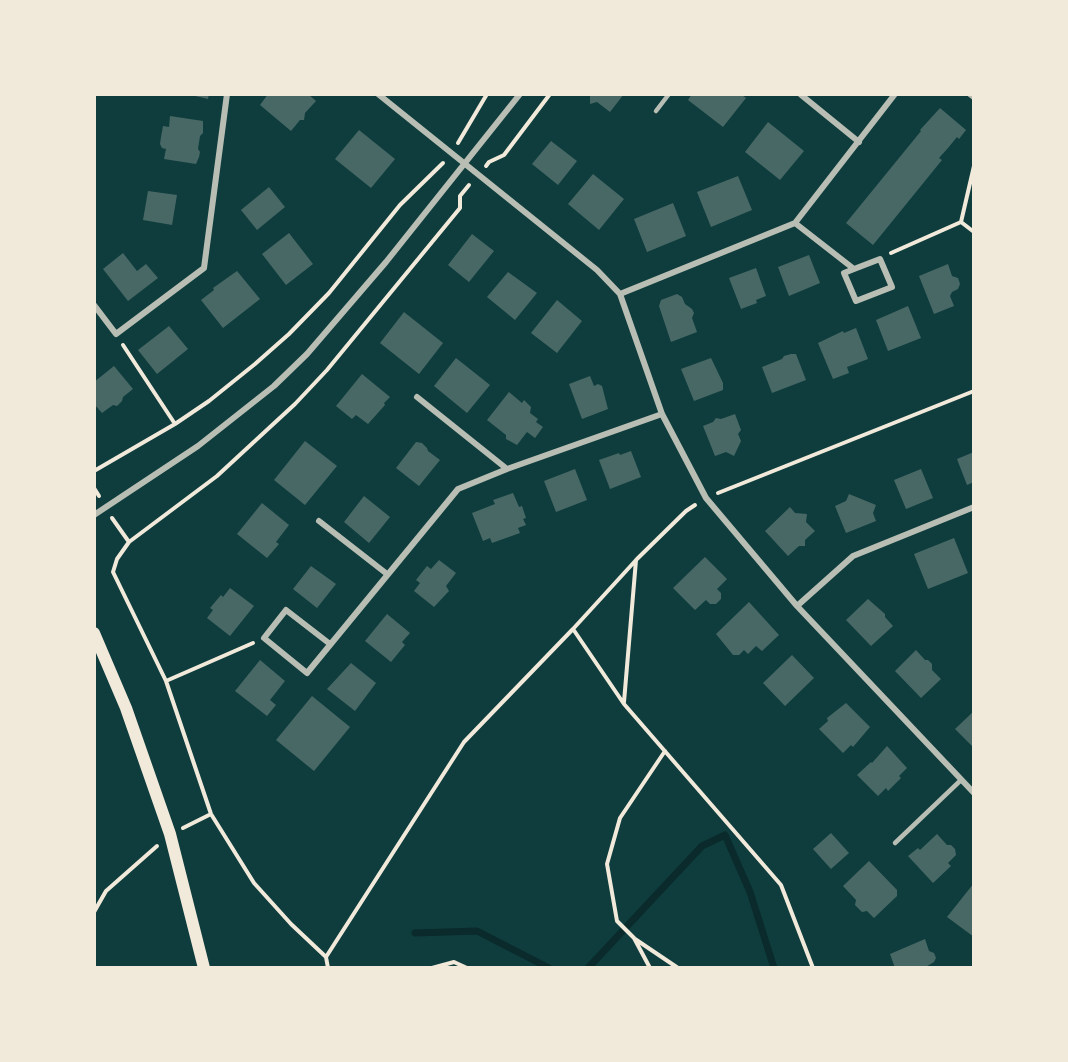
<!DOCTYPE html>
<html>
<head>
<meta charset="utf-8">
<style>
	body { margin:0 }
	#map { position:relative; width:1068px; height:1062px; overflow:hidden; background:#0f3d3e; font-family:"Open Sans",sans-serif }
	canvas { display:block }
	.frame { position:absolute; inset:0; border:96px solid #f1e9da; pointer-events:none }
</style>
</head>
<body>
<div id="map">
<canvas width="1068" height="1062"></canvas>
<div class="frame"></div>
</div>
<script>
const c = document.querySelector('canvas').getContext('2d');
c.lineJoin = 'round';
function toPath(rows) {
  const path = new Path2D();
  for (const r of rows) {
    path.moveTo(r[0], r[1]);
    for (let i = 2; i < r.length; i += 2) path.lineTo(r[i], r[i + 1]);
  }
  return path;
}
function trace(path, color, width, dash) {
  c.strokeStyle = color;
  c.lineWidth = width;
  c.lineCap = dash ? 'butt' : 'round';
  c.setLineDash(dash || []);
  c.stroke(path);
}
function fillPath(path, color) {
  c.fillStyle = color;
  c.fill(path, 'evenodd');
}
const stream = toPath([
	[415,933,477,931,549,968],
	[588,968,702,846,725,835,750,892,774,968]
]);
const building = toPath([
	[187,94,209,94,208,99],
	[268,94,308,94,316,101,305,113,304,120,300,120,291,131,260,105],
	[587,94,624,94,610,112,597,102,590,104,590,96],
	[692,94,741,94,746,98,723,127,688,100],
	[940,108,966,130,959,139,957,137,948,148,939,158,942,160,873,245,846,223,921,131,920,130],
	[170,116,203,121,203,133,200,136,198,149,200,152,199,157,196,164,164,159,166,149,162,148,160,144,161,137,163,126,169,127],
	[768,122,804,151,780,180,745,152],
	[359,130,395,159,371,188,335,159],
	[551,141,577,161,558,185,532,164],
	[593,174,624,199,599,230,568,204],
	[738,176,752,210,711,227,697,192],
	[269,187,285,207,257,230,241,210],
	[148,191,177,195,172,225,143,220],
	[673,203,686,236,647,252,634,219],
	[289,233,313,264,286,285,262,254],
	[472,234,494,251,469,282,448,265],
	[123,253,137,271,146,264,158,278,128,301,103,269],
	[809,255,820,283,789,296,778,267],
	[948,264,952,276,958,278,960,284,958,289,952,292,950,296,954,306,934,314,919,276],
	[756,268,766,296,756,300,757,303,741,309,729,278],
	[237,271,260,299,223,328,201,300,214,290,213,288],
	[508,272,537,293,515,320,487,297],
	[677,294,682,297,685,304,692,309,694,313,692,318,697,332,671,342,659,306,661,300],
	[557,300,582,321,557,353,531,333],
	[908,306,921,338,888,351,876,320],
	[404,312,443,343,419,374,380,343],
	[169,326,188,349,157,374,138,350],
	[856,328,868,359,847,367,849,373,833,379,818,343,843,331,844,333],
	[791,354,796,354,806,380,772,393,762,367,782,359,784,356],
	[456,358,490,385,467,413,434,386],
	[711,358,723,383,723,390,694,401,681,369],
	[114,366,133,389,123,397,122,401,117,406,113,405,102,413,94,404,94,382],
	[362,374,390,397,384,403,385,405,368,424,356,415,352,419,336,406],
	[590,376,594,386,598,384,602,386,608,409,582,419,569,384],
	[509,392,522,403,524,400,531,407,530,413,538,419,536,422,543,427,535,438,527,432,517,445,506,439,506,435,487,420],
	[735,414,741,430,738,434,741,441,734,456,726,452,715,456,703,426,713,422,716,418,721,419],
	[305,441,337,466,305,505,274,480],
	[416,442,422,443,427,448,428,451,440,460,419,486,396,468],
	[631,451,641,477,610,489,599,460,619,453,620,455],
	[974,452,974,482,967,485,957,459],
	[575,469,587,500,556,512,544,481],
	[921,469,933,498,906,509,894,480],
	[513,493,519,507,522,506,526,518,523,519,526,525,518,528,520,533,492,543,490,538,483,541,472,513,495,504,493,500],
	[849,494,876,505,873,513,876,521,846,533,835,506,846,501],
	[364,496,390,517,369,543,344,522],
	[262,503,289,525,276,542,279,544,267,558,237,534],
	[790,507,795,513,807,514,806,522,815,531,805,540,805,546,799,546,788,556,765,531],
	[954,538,968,573,928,589,914,554],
	[705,557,727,579,717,589,721,593,721,599,716,604,710,604,706,600,695,610,673,588],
	[439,560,456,573,446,586,449,591,434,607,414,591,420,583,416,580,427,566,431,569],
	[311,566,336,584,317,608,293,589],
	[230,588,254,606,230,636,207,618,213,610,210,608,221,595,223,597],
	[868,599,885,614,885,617,893,626,871,646,846,620],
	[749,602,779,635,762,651,756,646,748,654,744,650,739,655,733,655,716,634],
	[387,614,410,633,402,642,405,645,391,662,365,641],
	[916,650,925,660,928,660,932,664,932,670,941,679,921,698,895,671],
	[792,655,814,678,785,706,763,683],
	[260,660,285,681,270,700,276,705,267,716,235,691],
	[351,663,376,683,355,711,327,689],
	[312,696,350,727,314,771,276,740],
	[846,703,870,727,853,747,851,745,843,753,819,729,828,721,827,718],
	[974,711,974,748,955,729],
	[887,746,907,768,899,776,901,778,888,791,886,788,878,796,857,775,871,762,872,763],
	[831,833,849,853,831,869,813,849],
	[937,834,947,845,951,845,955,849,956,855,948,863,951,866,933,883,908,856,918,848,920,850],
	[869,861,897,890,897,896,874,918,867,911,862,912,855,905,856,900,843,886],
	[974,883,974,937,947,917],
	[925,939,929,951,934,953,936,958,934,962,924,968,895,968,890,954]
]);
const path = toPath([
	[458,143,487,94],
	[486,166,489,162,504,155,550,94],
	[974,166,961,222,974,232],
	[891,253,961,222],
	[123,345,175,424],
	[94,471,175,424,209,401,255,364,289,334,329,293,400,205,443,163],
	[94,488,99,496],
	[718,493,974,391],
	[112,518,129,542],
	[573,629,637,559,686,511,695,505],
	[166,681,253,643],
	[624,702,636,560],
	[183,828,211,814],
	[94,912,106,891,157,846],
	[635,939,678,968],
	[326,957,464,742,573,629,624,704,781,885,813,968],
	[328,968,326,957,291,924,254,883,211,814,166,681,113,572,117,559,129,542,217,476,295,404,327,370,460,208,460,196,469,185],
	[432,968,454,962,467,968],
	[650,968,634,938,617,921,607,864,620,818,665,751]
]);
const service = toPath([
	[656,111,669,94],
	[895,843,961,780]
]);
const minor = toPath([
	[378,94,597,270,620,294,662,414,706,498,797,606,974,793],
	[800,94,859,142],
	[970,94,974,97],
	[795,223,854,269,844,273,856,301,892,287,880,259,854,269],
	[620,294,795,223,895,94],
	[94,305,116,334,204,268,227,94],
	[417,397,507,469],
	[94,515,198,446,274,386,307,354,386,262,520,94],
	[319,521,387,574],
	[797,606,853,556,974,507],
	[330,644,286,610,264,638,307,673,458,489,507,469,662,414]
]);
const secondary = toPath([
	[94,633,126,708,170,834,204,968]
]);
trace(stream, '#0a2a2b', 7);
fillPath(building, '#486865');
trace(path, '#f1e9da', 4);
trace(service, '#b8beb3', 4.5);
trace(minor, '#b8beb3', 6);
trace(secondary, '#f1e9da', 12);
</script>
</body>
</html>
